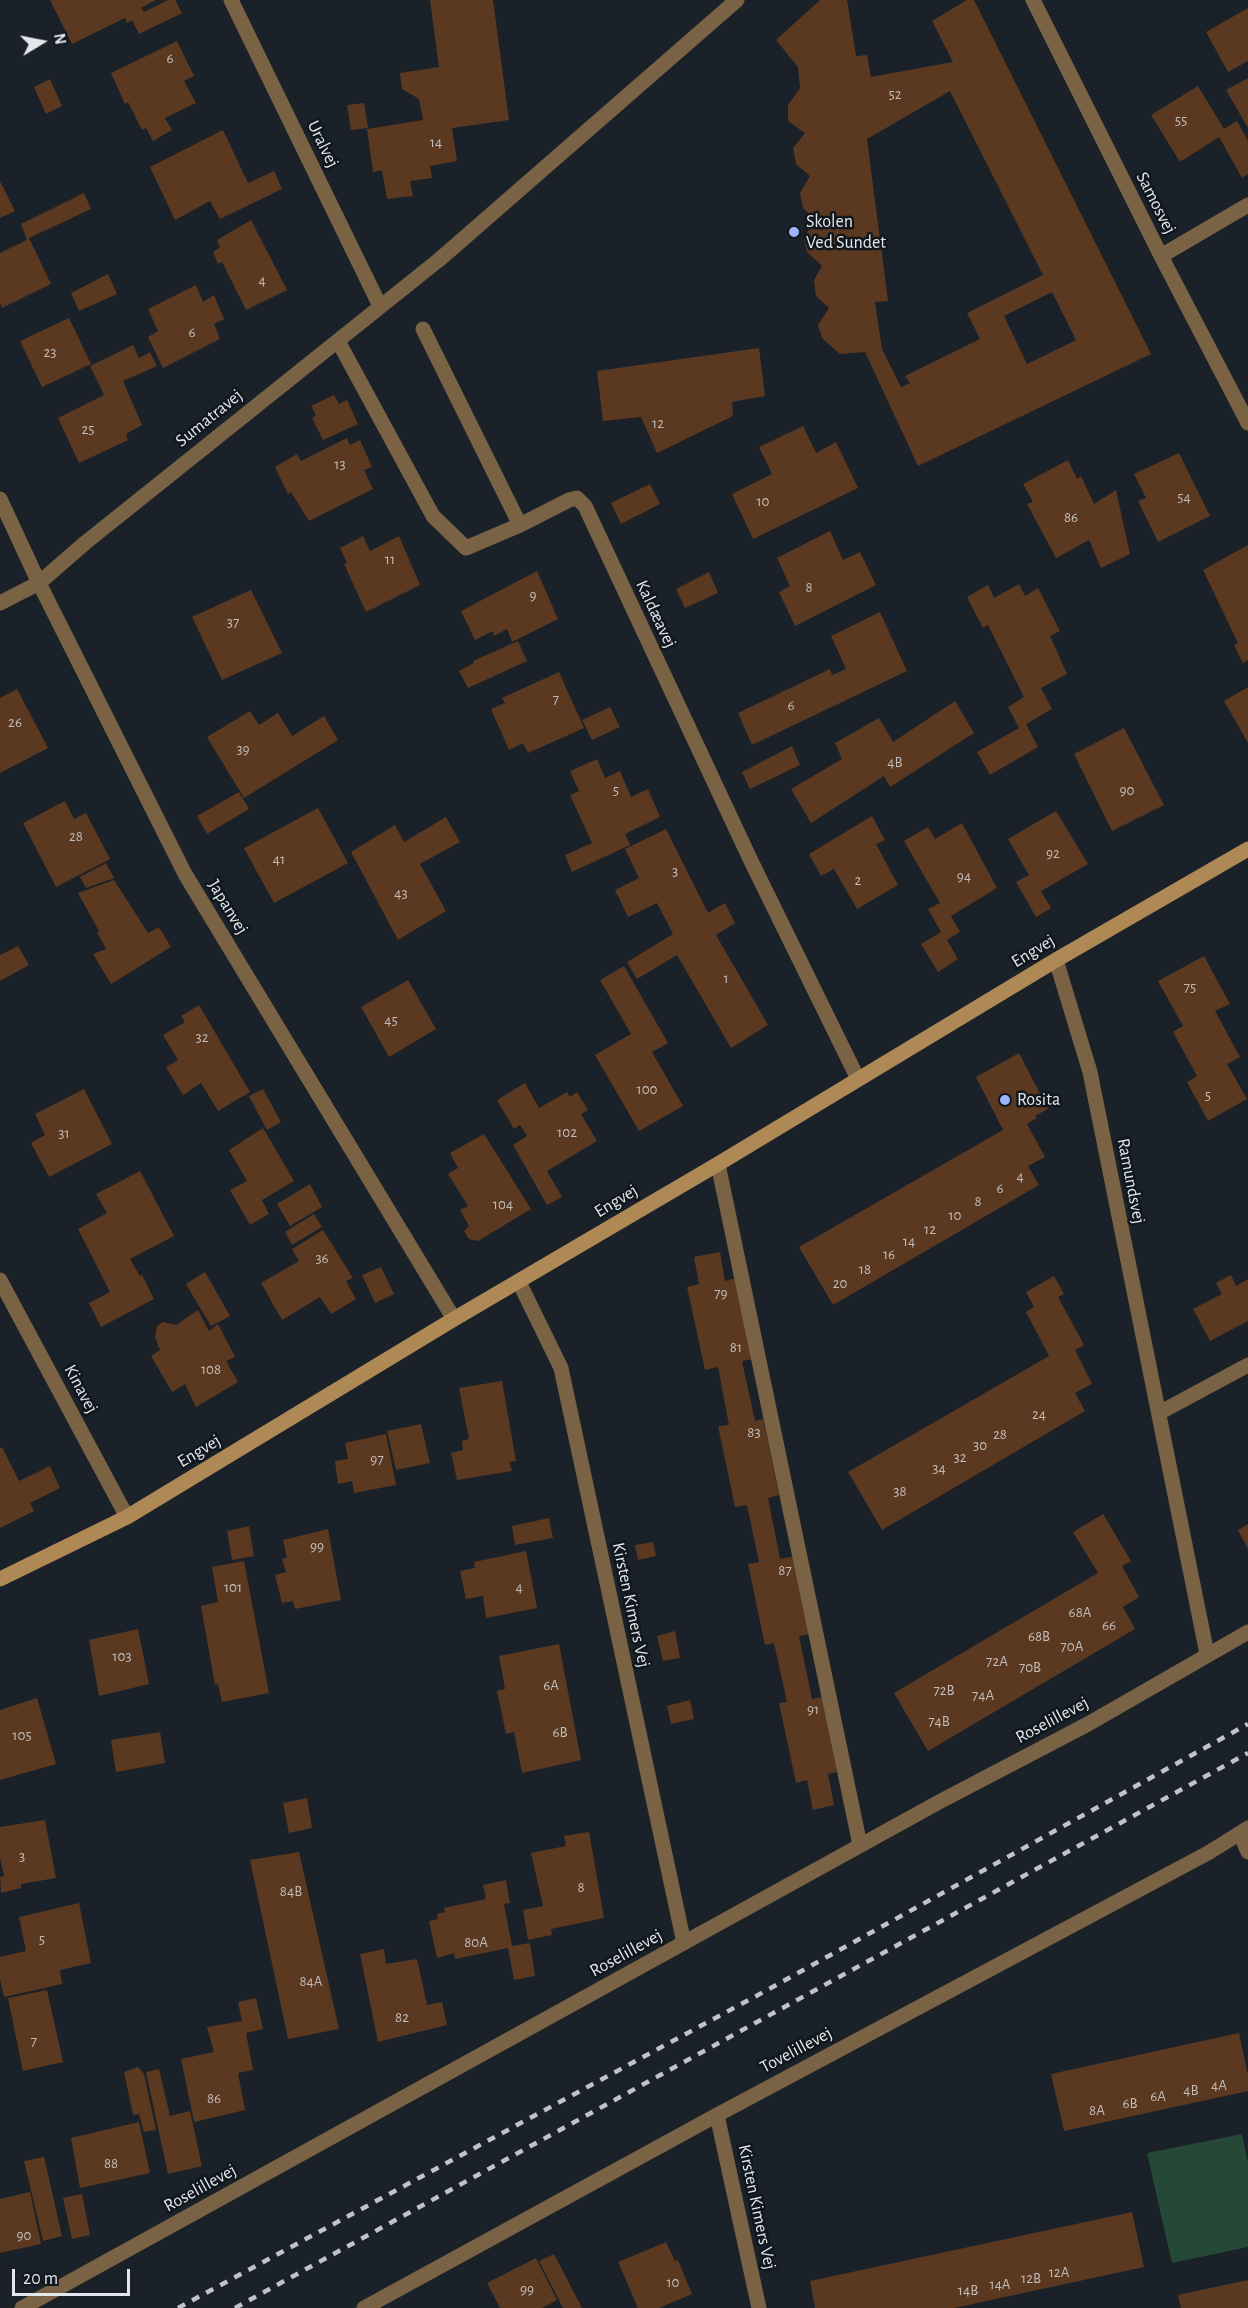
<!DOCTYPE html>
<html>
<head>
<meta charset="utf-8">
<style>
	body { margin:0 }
	#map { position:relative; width:1248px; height:2308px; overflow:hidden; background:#1a2128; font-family:"Alegreya Sans",sans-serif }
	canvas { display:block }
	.north { position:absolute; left:12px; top:12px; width:60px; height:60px; -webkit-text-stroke:4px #10181e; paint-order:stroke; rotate:80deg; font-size:16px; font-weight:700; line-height:24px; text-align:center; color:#e3e8ed }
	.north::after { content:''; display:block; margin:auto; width:21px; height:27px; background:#e3e8ed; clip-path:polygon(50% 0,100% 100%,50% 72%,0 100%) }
	.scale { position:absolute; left:12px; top:2269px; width:118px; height:27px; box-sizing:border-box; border:3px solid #e3e8ed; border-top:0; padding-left:8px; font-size:18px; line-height:21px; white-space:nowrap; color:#e3e8ed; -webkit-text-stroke:4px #10181e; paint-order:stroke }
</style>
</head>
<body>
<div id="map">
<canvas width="1248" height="2308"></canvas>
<div class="north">N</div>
<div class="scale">20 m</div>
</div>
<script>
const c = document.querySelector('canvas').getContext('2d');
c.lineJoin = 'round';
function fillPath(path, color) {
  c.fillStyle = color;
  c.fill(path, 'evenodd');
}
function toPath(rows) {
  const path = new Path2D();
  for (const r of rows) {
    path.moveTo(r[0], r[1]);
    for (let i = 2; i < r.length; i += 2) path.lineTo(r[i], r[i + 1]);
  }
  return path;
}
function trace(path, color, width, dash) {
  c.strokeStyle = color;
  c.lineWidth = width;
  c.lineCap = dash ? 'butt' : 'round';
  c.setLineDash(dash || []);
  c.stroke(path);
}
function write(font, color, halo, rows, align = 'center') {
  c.font = font + ' "Alegreya Sans",sans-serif';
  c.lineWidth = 5;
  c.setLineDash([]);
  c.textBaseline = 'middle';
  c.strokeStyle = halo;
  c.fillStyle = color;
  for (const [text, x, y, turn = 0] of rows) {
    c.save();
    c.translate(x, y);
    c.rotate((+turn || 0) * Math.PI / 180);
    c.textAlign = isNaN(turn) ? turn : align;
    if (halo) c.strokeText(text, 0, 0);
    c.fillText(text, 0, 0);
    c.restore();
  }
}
const green = toPath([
	[1242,2134,1248,2163,1248,2247,1172,2263,1147,2153]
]);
const building = toPath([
	[50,0,156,0,141,8,144,12,168,0,175,0,182,13,139,34,132,20,127,23,125,18,72,44],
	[430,0,493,0,509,120,452,128,457,161,430,166,432,178,410,181,413,196,387,199,382,170,373,172,367,129,423,120,419,99,402,89,400,73,439,67],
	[820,0,847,0,856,56,867,55,871,77,953,62,932,21,967,0,974,0,1151,354,918,466,865,352,840,354,822,338,818,325,829,308,816,296,814,280,822,266,807,252,804,238,815,219,803,208,800,193,810,176,796,164,793,148,805,133,788,121,788,105,800,88,798,67,776,40],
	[950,91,1043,275,967,313,980,339,905,376,910,383,901,387,882,349,875,302,888,301,867,139],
	[1052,292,1076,340,1027,364,1004,316],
	[1248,8,1248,61,1228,72,1206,32],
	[177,41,194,76,184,81,196,103,165,118,172,130,153,141,146,128,142,130,128,102,125,104,111,73],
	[1248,78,1248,128,1226,90],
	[50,79,62,106,46,114,34,87],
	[1198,86,1224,129,1237,121,1248,141,1248,174,1242,178,1219,137,1180,162,1151,115],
	[364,103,368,128,351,130,347,105],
	[223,130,248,183,274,171,282,189,220,219,210,201,175,220,150,167],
	[0,181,15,211,0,218],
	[84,193,91,209,29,238,51,284,2,308,0,303,0,253,27,240,21,224],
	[251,220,287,290,246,310,222,262,218,264,213,252,220,247,217,240],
	[108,274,117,294,79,311,71,293],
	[196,285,203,302,214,295,224,319,214,324,220,339,163,368,148,337,158,331,148,309],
	[69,318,91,364,42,387,20,341],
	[133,345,139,358,150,352,157,366,123,381,142,425,126,434,128,440,79,463,58,418,104,395,90,366],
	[759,348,765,396,732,402,733,416,657,453,641,417,603,421,597,371],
	[334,395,339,404,347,400,358,424,323,440,312,418,316,415,311,406],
	[803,426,816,453,836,442,858,488,753,539,732,494,772,474,759,447],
	[347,438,350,445,360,440,372,467,364,470,373,489,309,521,291,492,288,494,275,467,297,454,301,461],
	[1179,453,1210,516,1158,542,1138,501,1146,498,1134,474],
	[1068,460,1077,479,1081,476,1094,504,1116,490,1130,554,1101,568,1089,540,1056,558,1027,504,1033,502,1023,484],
	[650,484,660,504,621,524,611,503],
	[830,531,843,560,860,552,876,585,795,626,779,592,790,586,777,558],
	[363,536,370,551,399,536,420,585,366,612,344,564,347,563,340,548],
	[1248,545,1248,660,1243,663,1234,645,1238,643,1203,570],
	[537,571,558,619,512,642,507,629,494,636,493,631,475,640,461,611],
	[709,572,718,593,685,608,676,589],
	[1019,584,1025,596,1038,588,1060,631,1050,636,1067,674,1041,688,1052,709,1026,724,1038,747,990,775,977,752,1019,728,1008,707,1024,697,988,625,983,628,967,597,988,585,994,598],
	[251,590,282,653,222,680,192,617],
	[880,612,907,671,752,745,738,713,830,669,832,675,846,669,831,636],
	[518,641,527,661,468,688,459,671,474,663,473,661],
	[559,672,584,728,528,753,523,743,509,750,491,709,505,703,502,698],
	[1248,687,1248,743,1224,701],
	[17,689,48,748,0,773,0,698],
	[955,701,974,733,890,787,884,776,811,823,791,789,842,759,835,743,879,718,893,742],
	[610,707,620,727,592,740,582,720],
	[250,711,259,725,278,713,292,736,324,716,338,740,244,798,207,737],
	[1124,728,1164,805,1112,831,1074,754],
	[792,746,800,765,750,789,742,772],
	[597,759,605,778,620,771,631,797,648,789,660,817,625,834,630,845,572,872,565,855,592,843,570,795,579,791,570,771],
	[239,792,249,809,207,834,197,816],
	[65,801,74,819,86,813,110,859,56,887,23,823],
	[318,808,348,863,274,903,244,848],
	[1056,811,1088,864,1041,891,1051,908,1036,917,1016,882,1029,875,1008,839],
	[872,816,885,840,876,844,898,885,857,909,834,869,821,876,809,854],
	[446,817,460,842,420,864,446,911,398,940,351,852,395,825,404,842],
	[962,823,997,888,951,916,960,932,947,940,958,959,938,972,921,944,941,932,928,909,940,903,904,841,928,827,935,839],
	[666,829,708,913,725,903,735,923,716,935,768,1025,731,1048,677,955,637,979,627,962,673,934,657,903,628,917,615,890,639,878,625,849],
	[106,863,114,878,86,888,80,877],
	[114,880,148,933,159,927,171,947,111,984,93,954,106,949,97,932,99,931,78,893],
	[18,946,29,965,0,981,0,955],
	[1204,956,1230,1004,1215,1011,1240,1057,1227,1064,1247,1099,1208,1121,1187,1082,1197,1076,1173,1032,1183,1026,1158,981],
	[624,966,668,1043,652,1052,683,1106,639,1131,595,1055,631,1034,600,980],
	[408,980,436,1029,389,1057,361,1007],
	[199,1005,250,1092,218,1111,201,1083,183,1095,166,1067,178,1060,163,1035,185,1022,181,1016],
	[1019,1053,1048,1109,1035,1116,1037,1118,1027,1124,1045,1157,1028,1166,1039,1185,833,1305,799,1247,1003,1130,976,1077],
	[525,1083,539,1108,567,1092,570,1097,577,1092,588,1110,581,1114,597,1141,547,1171,562,1197,547,1205,513,1145,527,1136,520,1125,514,1129,497,1100],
	[84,1089,112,1144,49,1177,31,1143,45,1135,35,1114],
	[263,1089,281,1122,267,1130,249,1096],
	[263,1128,294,1181,262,1200,269,1214,250,1225,230,1190,247,1181,229,1150],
	[484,1134,531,1209,478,1241,469,1239,464,1231,469,1226,460,1210,468,1206,448,1174,458,1168,450,1153],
	[140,1171,174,1236,130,1259,140,1276,142,1275,154,1299,101,1327,89,1303,110,1292,78,1229,107,1213,96,1194],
	[310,1184,322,1207,290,1226,277,1204],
	[314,1214,322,1227,292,1245,285,1232],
	[323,1230,353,1278,346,1281,356,1299,331,1314,320,1297,282,1320,261,1283,299,1261,292,1249],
	[720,1252,725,1281,736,1278,753,1359,742,1361,755,1421,763,1419,779,1495,768,1498,780,1559,795,1556,810,1634,799,1636,812,1699,822,1697,837,1772,828,1774,834,1805,813,1810,807,1780,796,1783,779,1703,787,1702,774,1643,765,1645,748,1564,759,1562,747,1505,735,1507,718,1426,729,1425,718,1367,705,1370,687,1287,699,1284,694,1257],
	[381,1267,394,1294,375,1303,362,1275],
	[205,1272,230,1316,211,1326,186,1284],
	[1231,1275,1236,1286,1248,1279,1248,1321,1210,1341,1193,1309,1222,1294,1216,1283],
	[1054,1276,1064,1294,1058,1297,1084,1345,1075,1350,1092,1384,1075,1393,1085,1411,882,1530,848,1472,1049,1356,1026,1312,1034,1307,1026,1292],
	[198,1310,209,1331,218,1324,235,1357,226,1361,238,1382,196,1407,185,1384,172,1392,151,1356,160,1350,155,1337,157,1326,163,1322,176,1325],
	[502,1381,516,1461,509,1462,512,1471,457,1480,451,1453,463,1450,462,1441,469,1439,459,1388],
	[421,1424,430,1463,396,1470,387,1431],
	[386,1434,396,1485,354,1493,352,1481,338,1484,335,1461,348,1459,345,1443],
	[2,1447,19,1481,50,1466,60,1488,30,1503,34,1511,0,1528,0,1448],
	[1103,1514,1131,1561,1122,1566,1139,1597,1123,1607,1135,1629,928,1751,894,1693,1098,1573,1073,1532],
	[549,1518,553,1538,515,1545,512,1526],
	[1248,1524,1248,1549,1238,1530],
	[249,1526,254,1556,232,1560,227,1531],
	[328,1529,341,1600,295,1609,293,1601,282,1603,275,1575,286,1572,282,1559,287,1558,283,1540],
	[653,1542,656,1556,638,1560,635,1545],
	[526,1551,537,1608,486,1618,483,1596,466,1599,460,1571,475,1568,474,1562],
	[244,1561,269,1693,222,1702,218,1684,215,1685,201,1606,218,1602,212,1567],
	[138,1629,149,1684,99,1696,89,1640],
	[675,1631,680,1658,663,1661,657,1636],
	[559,1644,581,1760,522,1773,514,1732,506,1734,497,1691,505,1689,499,1656],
	[37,1698,56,1764,0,1780,0,1710],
	[690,1700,694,1719,671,1724,667,1706],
	[160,1732,165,1763,116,1772,111,1740],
	[307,1798,312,1828,289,1833,283,1803],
	[45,1820,56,1878,21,1884,21,1888,1,1893,0,1877,4,1876,0,1858,0,1827],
	[589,1832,604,1918,551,1929,552,1935,528,1940,523,1910,543,1906,531,1853,566,1846,564,1836],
	[299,1852,339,2029,288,2039,250,1860],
	[506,1880,510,1903,504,1904,512,1946,530,1943,535,1976,514,1980,508,1948,455,1959,454,1953,437,1958,429,1921,438,1919,437,1914,445,1912,444,1908,486,1899,483,1885],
	[79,1903,91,1963,60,1970,62,1984,4,1997,0,1979,0,1957,26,1951,19,1917],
	[384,1949,386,1964,417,1959,427,2005,442,2002,447,2025,378,2042,360,1954],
	[47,1990,63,2062,23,2071,8,1998],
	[256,1998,263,2029,246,2033,253,2070,238,2073,245,2110,194,2122,181,2059,214,2052,207,2027,242,2021,238,2002],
	[1239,2033,1248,2075,1248,2091,1064,2131,1051,2074],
	[138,2067,144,2074,156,2130,144,2132,139,2114,133,2115,124,2072],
	[159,2069,170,2116,190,2111,202,2166,168,2174,146,2072],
	[139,2122,150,2173,80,2188,71,2138],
	[44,2157,62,2236,43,2241,24,2161],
	[30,2192,41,2244,0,2253,0,2199],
	[82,2194,90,2235,72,2239,63,2198],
	[1132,2212,1144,2267,954,2308,815,2308,810,2281],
	[666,2242,675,2261,678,2260,692,2294,659,2308,638,2308,618,2262],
	[554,2254,582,2308,563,2308,539,2261],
	[536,2258,557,2300,542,2308,500,2308,487,2283],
	[1248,2280,1248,2308,1181,2308,1178,2295]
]);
const lane = toPath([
	[440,259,737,0],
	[423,329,520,525],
	[718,1164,860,1845]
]);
const street = toPath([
	[231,0,380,306],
	[1033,0,1161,256,1248,423],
	[1161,256,1248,205],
	[338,341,433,516,466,548,520,525,569,500,577,498,585,506,751,861,858,1079],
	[0,499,39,583,185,874,454,1319],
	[0,603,39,583,85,543,440,259],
	[1056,960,1090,1072,1207,1654],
	[0,1280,127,1517],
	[519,1282,561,1368,684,1943],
	[1159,1413,1248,1365],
	[1240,1834,1248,1852],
	[717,2115,759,2308],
	[22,2308,939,1802,1088,1724,1248,1632],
	[364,2308,717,2115,1208,1853,1248,1828]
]);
const secondary = toPath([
	[0,1579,127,1517,454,1319,718,1164,1056,960,1248,849]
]);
const rail = toPath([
	[178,2308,769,1989,1248,1724],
	[235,2308,1248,1753]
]);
const markers = [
	[794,232,6,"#a0b3fd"],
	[1005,1100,6,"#a0b3fd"]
];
const numberNames = [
	["6",170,58],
	["52",895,94],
	["55",1181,120],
	["14",436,142],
	["4",262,280],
	["6",192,332],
	["23",50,352],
	["12",658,423],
	["25",88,429],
	["13",340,464],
	["54",1184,497],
	["10",763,501],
	["86",1071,517],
	["11",390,559],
	["8",809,587],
	["9",533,595],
	["37",233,622],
	["7",556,699],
	["6",791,705],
	["26",15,722],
	["39",243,749],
	["4B",895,762],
	["5",616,790],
	["90",1127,790],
	["28",76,836],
	["92",1053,853],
	["41",279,859],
	["3",675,871],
	["94",964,876],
	["2",858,880],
	["43",401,893],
	["1",726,978],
	["75",1190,987],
	["45",391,1020],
	["32",202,1037],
	["100",647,1089],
	["5",1208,1095],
	["102",567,1132],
	["31",64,1133],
	["4",1020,1176],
	["6",1000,1188],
	["8",978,1201],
	["104",503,1204],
	["10",955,1215],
	["12",930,1229],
	["14",909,1241],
	["16",889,1254],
	["36",322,1258],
	["18",865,1269],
	["20",840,1283],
	["79",721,1293],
	["81",736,1347],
	["108",211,1369],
	["24",1039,1414],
	["83",754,1432],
	["28",1000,1434],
	["30",980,1445],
	["32",960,1457],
	["97",377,1459],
	["34",939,1468],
	["38",900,1491],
	["99",317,1546],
	["87",785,1570],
	["101",233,1587],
	["4",519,1587],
	["68A",1080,1612],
	["66",1109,1625],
	["68B",1039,1636],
	["70A",1072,1646],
	["103",122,1656],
	["72A",997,1661],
	["70B",1030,1667],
	["6A",551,1685],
	["72B",944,1690],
	["74A",983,1695],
	["91",813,1709],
	["74B",939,1721],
	["6B",560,1732],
	["105",22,1735],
	["3",22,1856],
	["8",581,1887],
	["84B",291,1891],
	["5",42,1939],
	["80A",476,1942],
	["84A",311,1981],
	["82",402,2017],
	["7",34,2041],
	["4A",1219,2085],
	["4B",1191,2090],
	["6A",1158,2096],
	["86",214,2098],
	["6B",1130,2103],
	["8A",1097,2110],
	["88",111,2163],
	["90",24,2235],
	["12A",1059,2272],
	["12B",1031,2278],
	["10",673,2282],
	["14A",1000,2284],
	["99",527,2289],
	["14B",968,2290]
];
const streetNames = [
	["Uralvej",323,144,64],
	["Samosvej",1156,203,63],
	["Sumatravej",209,418,-39],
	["Kaldæavej",656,614,65],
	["Japanvej",228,907,59],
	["Engvej",1033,951,-31],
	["Ramundsvej",1131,1181,79],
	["Engvej",616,1201,-31],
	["Kinavej",81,1389,62],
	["Engvej",199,1451,-31],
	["Kirsten Kimers Vej",631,1605,78],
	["Roselillevej",1052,1720,-28],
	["Roselillevej",626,1953,-29],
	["Tovelillevej",796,2050,-28],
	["Roselillevej",200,2188,-29],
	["Kirsten Kimers Vej",757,2207,78]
];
const poiNames = [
	["Skolen",806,222],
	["Ved Sundet",806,243],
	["Rosita",1017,1100]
];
fillPath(green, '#254936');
fillPath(building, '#5b3920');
trace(lane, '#7a6344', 15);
trace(street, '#7a6344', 15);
trace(secondary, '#ae8855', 15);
trace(rail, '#bfc4c9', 4.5, [8, 8]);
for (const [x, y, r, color] of markers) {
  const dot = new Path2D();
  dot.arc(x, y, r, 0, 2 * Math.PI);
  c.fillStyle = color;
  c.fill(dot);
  trace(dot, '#10181e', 2);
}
write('15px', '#c1bcba', null, numberNames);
write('18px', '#e3e8ed', '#10181e', streetNames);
write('18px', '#e3e8ed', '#10181e', poiNames, 'left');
</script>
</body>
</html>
